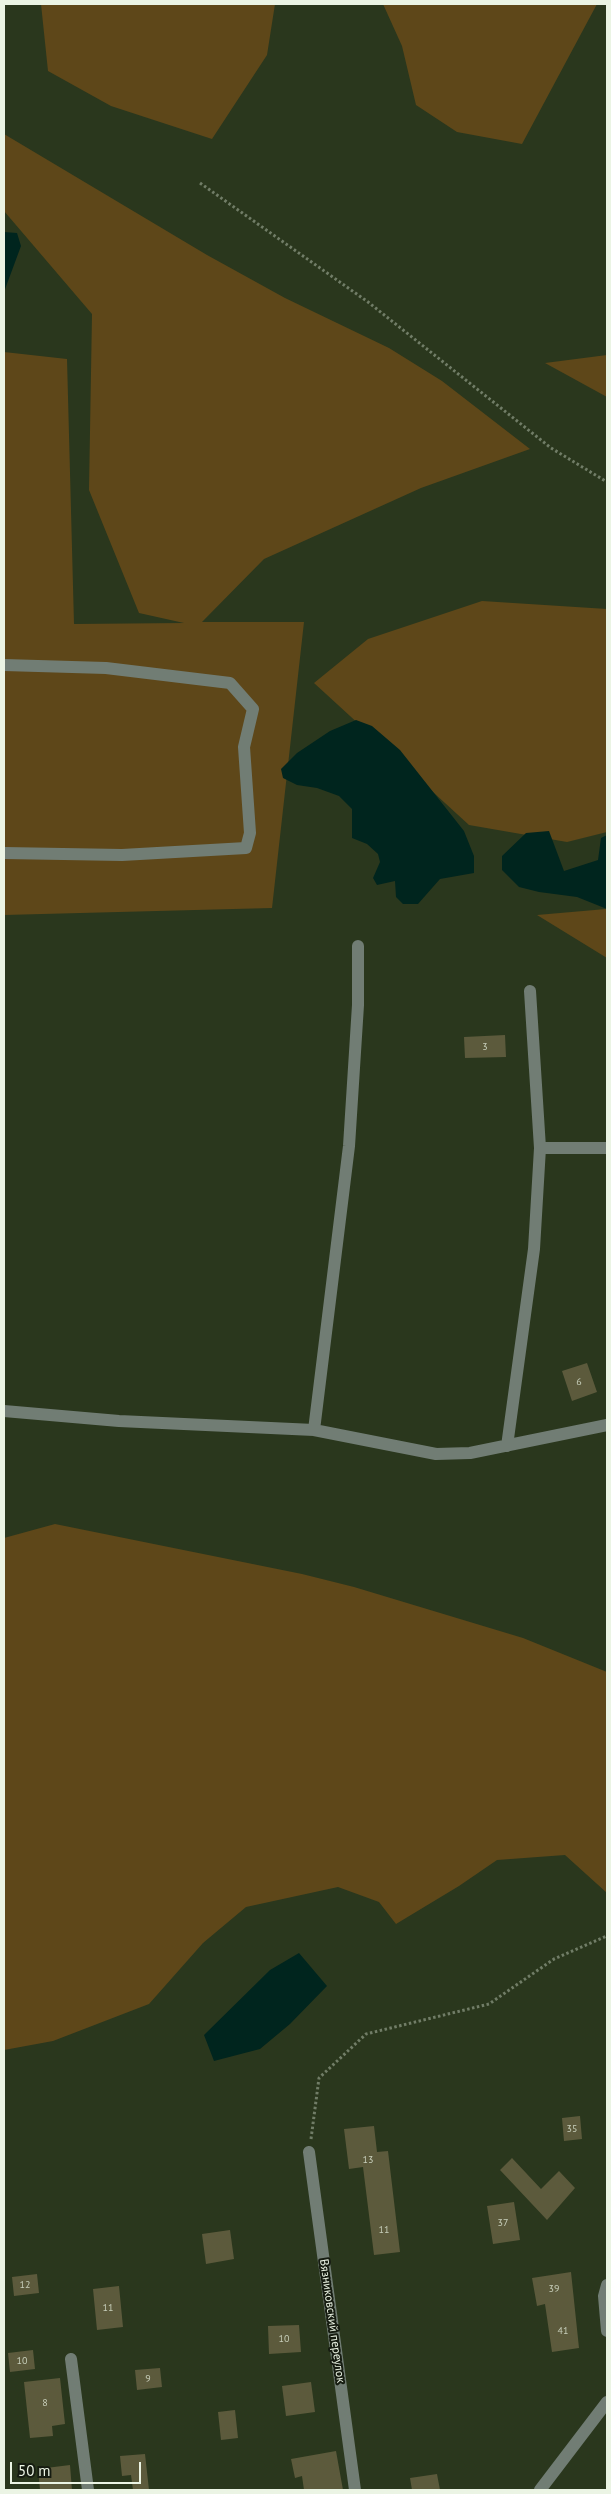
<!DOCTYPE html>
<html>
<head>
<meta charset="utf-8">
<style>
	body { margin:0 }
	#map { position:relative; width:611px; height:2494px; overflow:hidden; background:#2a371d; font-family:"PT Sans",sans-serif }
	canvas { display:block }
	.frame { position:absolute; inset:0; border:5px solid #ebf4e4; pointer-events:none }
	.scale { position:absolute; left:10px; top:2462px; width:131px; height:22px; box-sizing:border-box; border:2px solid #ebf4e4; border-top:0; padding-left:6px; font-size:15px; line-height:18px; white-space:nowrap; color:#ebf4e4; -webkit-text-stroke:4px #161c11; paint-order:stroke }
</style>
</head>
<body>
<div id="map">
<canvas width="611" height="2494"></canvas>
<div class="frame"></div>
<div class="scale">50 m</div>
</div>
<script>
const c = document.querySelector('canvas').getContext('2d');
c.lineJoin = 'round';
function fillPath(path, color) {
  c.fillStyle = color;
  c.fill(path, 'evenodd');
}
function toPath(rows) {
  const path = new Path2D();
  for (const r of rows) {
    path.moveTo(r[0], r[1]);
    for (let i = 2; i < r.length; i += 2) path.lineTo(r[i], r[i + 1]);
  }
  return path;
}
function trace(path, color, width, dash) {
  c.strokeStyle = color;
  c.lineWidth = width;
  c.lineCap = dash ? 'butt' : 'round';
  c.setLineDash(dash || []);
  c.stroke(path);
}
function write(font, color, halo, rows, align = 'center') {
  c.font = font + ' "PT Sans",sans-serif';
  c.lineWidth = 4;
  c.setLineDash([]);
  c.textBaseline = 'middle';
  c.strokeStyle = halo;
  c.fillStyle = color;
  for (const [text, x, y, turn = 0] of rows) {
    c.save();
    c.translate(x, y);
    c.rotate((+turn || 0) * Math.PI / 180);
    c.textAlign = isNaN(turn) ? turn : align;
    if (halo) c.strokeText(text, 0, 0);
    c.fillText(text, 0, 0);
    c.restore();
  }
}
const green = toPath([
	[41,4,275,4,267,55,212,139,111,106,48,71],
	[383,4,597,4,522,144,457,132,416,105,402,46],
	[4,134,207,255,285,298,389,348,442,381,530,449,421,488,264,559,202,622,304,622,272,908,4,915,4,352,67,359,74,624,184,623,139,613,89,490,92,314,4,211],
	[607,355,607,397,545,363],
	[482,601,607,609,607,832,567,842,469,825,314,683,368,639],
	[606,909,607,958,537,915],
	[55,1524,302,1574,354,1587,523,1638,607,1672,607,1893,565,1855,497,1860,459,1886,396,1924,379,1902,338,1887,246,1907,203,1943,149,2004,53,2041,4,2050,4,1538]
]);
const water = toPath([
	[4,232,17,233,21,246,4,292],
	[356,720,372,726,400,750,464,831,474,856,474,873,440,879,418,904,403,904,396,897,395,881,377,885,373,878,380,862,378,854,367,844,352,838,352,809,339,796,317,788,297,785,283,778,281,769,297,753,330,731],
	[549,831,564,871,598,860,601,838,607,835,607,909,577,897,539,892,519,887,502,870,502,856,526,833],
	[299,1953,327,1986,290,2024,260,2049,214,2061,204,2035,270,1970]
]);
const building = toPath([
	[505,1035,506,1057,465,1058,464,1037],
	[587,1363,597,1392,572,1401,562,1371],
	[580,2116,582,2139,564,2141,562,2118],
	[374,2126,377,2152,388,2151,400,2252,374,2255,363,2167,349,2169,344,2129],
	[512,2158,541,2189,559,2171,575,2188,547,2220,500,2170],
	[514,2202,520,2240,493,2244,487,2206],
	[230,2230,234,2259,206,2264,202,2234],
	[571,2272,579,2348,552,2352,545,2304,537,2306,532,2278],
	[37,2274,39,2293,14,2296,12,2277],
	[119,2286,123,2327,97,2330,93,2289],
	[299,2325,301,2352,269,2354,268,2326],
	[33,2350,35,2369,10,2372,8,2353],
	[160,2368,162,2387,137,2390,135,2370],
	[60,2378,65,2424,52,2426,53,2436,30,2438,24,2382],
	[311,2382,315,2412,286,2416,282,2386],
	[235,2410,238,2438,221,2440,218,2412],
	[336,2451,343,2490,304,2490,302,2476,295,2478,291,2459],
	[145,2454,149,2490,133,2490,131,2475,122,2476,120,2456],
	[70,2465,72,2490,40,2490,38,2469],
	[437,2474,440,2490,412,2490,410,2478]
]);
const path = toPath([
	[200,183,368,302,551,448,607,482],
	[311,2139,319,2078,366,2034,489,2004,554,1959,607,1936]
]);
const minor = toPath([
	[4,665,106,668,230,683,253,709,244,747,250,833,246,848,122,855,4,853],
	[540,1148,607,1148],
	[4,1411,119,1421,314,1430,436,1454,470,1453,607,1425],
	[314,1430,349,1146,358,1005,358,946],
	[507,1446,534,1249,540,1148,530,991],
	[309,2152,355,2490],
	[607,2285,604,2296,607,2331],
	[71,2359,88,2490],
	[540,2490,607,2402]
]);
const numberNames = [
	["3",485,1047],
	["6",579,1382],
	["35",572,2129],
	["13",368,2160],
	["37",503,2223],
	["11",384,2230],
	["12",25,2285],
	["39",554,2289],
	["11",108,2308],
	["41",563,2331],
	["10",284,2339],
	["10",22,2361],
	["9",148,2379],
	["8",45,2403]
];
const streetNames = [
	["Вязниковский переулок",332,2321,82]
];
fillPath(green, '#5e4719');
fillPath(water, '#00251e');
fillPath(building, '#5c5a3c');
trace(path, '#717d67', 3, [2.5, 2.5]);
trace(minor, '#717d74', 12);
write('10px', '#c7ceba', null, numberNames);
write('12px', '#ebf4e4', '#161c11', streetNames);
</script>
</body>
</html>
